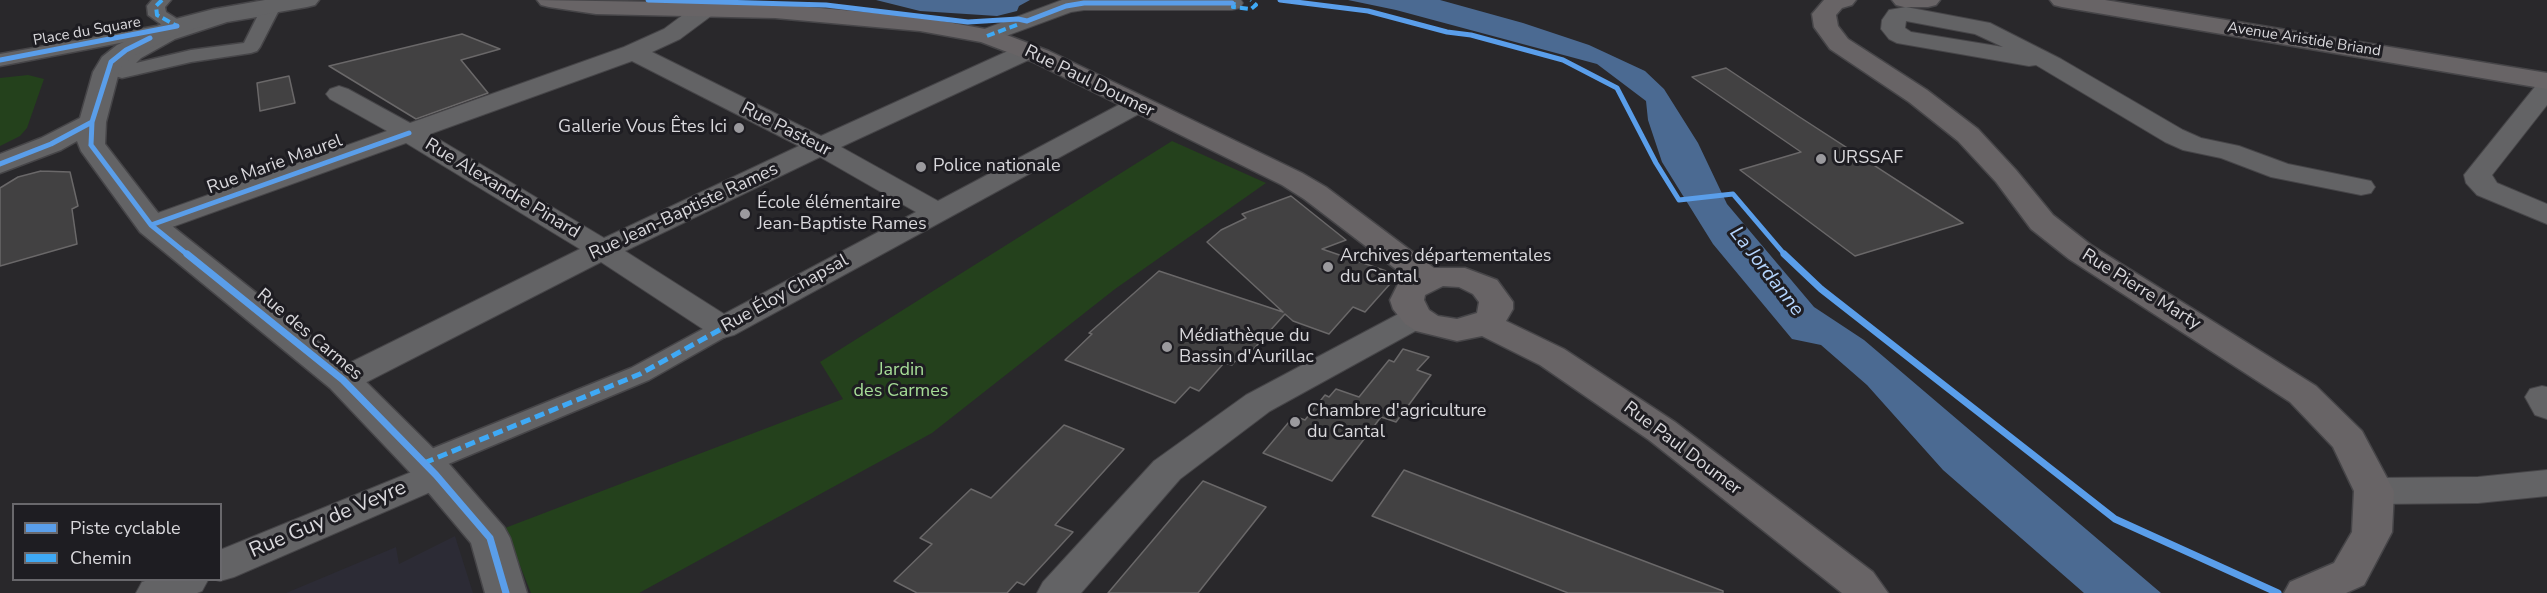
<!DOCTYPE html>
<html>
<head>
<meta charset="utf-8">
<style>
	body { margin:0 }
	#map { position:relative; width:2547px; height:593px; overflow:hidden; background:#29282b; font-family:"Nunito Sans",sans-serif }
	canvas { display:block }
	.legend { position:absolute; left:12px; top:503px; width:210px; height:78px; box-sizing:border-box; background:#1e1d22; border:2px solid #69686c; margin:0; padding:8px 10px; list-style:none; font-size:18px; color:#d9d8dc }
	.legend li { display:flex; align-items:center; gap:12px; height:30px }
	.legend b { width:30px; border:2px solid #69686c }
</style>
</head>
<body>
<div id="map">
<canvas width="2547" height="593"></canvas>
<ul class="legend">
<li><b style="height:8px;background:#5a9eea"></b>Piste cyclable</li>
<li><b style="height:8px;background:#3fa9f5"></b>Chemin</li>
</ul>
</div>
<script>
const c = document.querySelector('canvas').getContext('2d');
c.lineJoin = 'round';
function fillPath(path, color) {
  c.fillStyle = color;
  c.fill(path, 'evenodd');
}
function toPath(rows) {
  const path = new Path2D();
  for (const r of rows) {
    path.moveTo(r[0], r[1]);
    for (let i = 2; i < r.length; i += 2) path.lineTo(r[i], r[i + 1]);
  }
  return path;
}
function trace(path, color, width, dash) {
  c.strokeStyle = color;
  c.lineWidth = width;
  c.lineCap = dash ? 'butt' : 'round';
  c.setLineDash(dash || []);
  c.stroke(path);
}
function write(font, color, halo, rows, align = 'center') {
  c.font = font + ' "Nunito Sans",sans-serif';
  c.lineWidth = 6;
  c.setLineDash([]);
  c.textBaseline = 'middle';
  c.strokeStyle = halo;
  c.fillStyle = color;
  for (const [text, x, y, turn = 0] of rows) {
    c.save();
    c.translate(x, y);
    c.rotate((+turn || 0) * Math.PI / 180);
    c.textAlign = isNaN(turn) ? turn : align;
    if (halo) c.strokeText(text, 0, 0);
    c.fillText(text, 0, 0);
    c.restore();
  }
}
const built = toPath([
	[455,536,473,593,286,593,396,547,399,564]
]);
const green = toPath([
	[28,75,44,79,27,128,20,136,0,146,0,78],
	[1172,141,1266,183,1115,289,932,433,639,593,531,593,505,528,843,399,820,362]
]);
const water = toPath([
	[876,0,1030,0,1019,6,1017,11,997,16,920,11],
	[1348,0,1440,0,1523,23,1589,45,1645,71,1664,89,1698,143,1727,204,1814,307,1864,340,2161,593,2084,593,1943,470,1867,385,1821,345,1792,339,1713,244,1662,162,1648,120,1646,101,1597,64,1396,10]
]);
const building = toPath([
	[462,34,500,49,461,60,488,93,416,119,329,66,462,34],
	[1726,68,1798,116,1963,223,1855,256,1740,170,1801,152,1692,77,1726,68],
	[289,76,295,103,260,111,257,83,289,76],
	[41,171,70,172,78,206,72,209,77,244,0,266,0,188,18,177,41,171],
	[1291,196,1346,240,1322,249,1398,275,1365,312,1353,307,1329,334,1293,321,1285,314,1241,363,1235,361,1232,365,1224,363,1199,391,1190,387,1175,403,1065,360,1092,334,1089,333,1159,271,1283,312,1207,242,1221,230,1246,218,1242,214,1291,196],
	[1403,349,1429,357,1417,370,1431,375,1396,422,1381,417,1332,481,1263,453,1294,416,1305,420,1325,395,1329,397,1336,389,1359,397,1389,360,1394,362,1403,349],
	[1064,425,1124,449,1055,525,1073,532,1024,585,1017,582,1007,593,917,593,894,581,932,544,920,538,971,489,991,498,1064,425],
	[1404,470,1723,591,1723,593,1568,593,1372,516,1404,470],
	[1203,481,1266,507,1198,593,1108,593,1203,481]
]);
const pedestrian = toPath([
	[152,0,171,0,165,7,166,12,185,24,224,12,270,5,276,6,279,10,260,47,257,51,251,53,191,62,122,78,115,76,113,72,116,64,127,50,151,37,0,66,0,54,162,25,148,15,147,6,152,0],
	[257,17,244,43,191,50,136,63,141,58,175,39,227,22,257,17],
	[723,320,732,323,735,328,732,333,649,380,434,470,424,473,414,470,410,463,414,456,631,368,714,323,723,320]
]);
const minor = toPath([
	[1062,0,1241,0,1243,3,1240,8,1232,10,1084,10,1071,12,987,43,979,41,975,36,979,31,1062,0],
	[707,1,715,3,718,8,715,13,680,39,652,52,821,136,1019,46,1028,44,1037,46,1040,51,1037,56,841,147,938,201,1128,100,1137,97,1146,100,1150,105,1146,110,734,335,723,338,712,335,601,262,355,388,343,391,331,388,326,380,331,372,580,249,406,143,161,231,151,234,141,231,136,225,141,219,387,131,330,99,326,94,330,89,339,86,348,89,410,123,624,47,664,29,699,3,707,1],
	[632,61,799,146,604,238,430,134,632,61],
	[820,157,916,212,724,314,625,251,820,157],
	[1906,7,1990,23,2061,59,2183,130,2201,138,2239,146,2288,164,2371,181,2375,187,2371,193,2361,195,2271,177,2221,158,2183,150,2165,142,2036,65,2029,66,1897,43,1889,39,1881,29,1882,20,1889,10,1906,7],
	[1906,21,1975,34,2003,47,1911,32,1905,28,1906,21],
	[2547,80,2547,105,2492,175,2497,183,2547,204,2547,224,2477,195,2466,183,2464,175,2538,83,2547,80],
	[1417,307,1428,310,1433,317,1428,324,1270,411,1180,479,1081,593,1037,593,1043,582,1154,461,1246,395,1406,310,1417,307],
	[2542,386,2547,387,2547,419,2535,415,2525,397,2530,389,2542,386],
	[436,462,449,466,454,475,449,484,234,577,220,581,216,580,220,580,220,550,436,462],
	[2547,470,2547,496,2478,503,2374,504,2361,500,2355,491,2361,482,2374,478,2478,477,2547,470],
	[148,580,208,580,202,591,197,593,136,593,142,582,148,580]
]);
const tertiary = toPath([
	[265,0,319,0,315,5,307,7,216,23,186,31,135,55,122,66,119,72,106,122,105,144,162,218,356,372,450,465,504,527,510,538,527,593,485,593,471,543,422,485,330,388,140,232,81,151,77,141,61,150,0,173,0,154,41,138,80,118,93,72,102,57,117,45,168,21,214,9,265,0]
]);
const secondary = toPath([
	[537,0,775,4,920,17,996,31,1049,51,1302,173,1326,187,1434,268,1465,268,1497,280,1513,302,1513,309,1506,321,1564,349,1675,422,1873,572,1888,593,1842,593,1649,440,1540,365,1482,336,1457,341,1416,331,1405,324,1393,309,1390,300,1398,284,1406,277,1304,199,1282,185,1031,61,981,42,920,31,775,18,596,14,549,7,541,5,537,0],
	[1443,286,1459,287,1473,294,1479,302,1477,313,1457,319,1438,316,1429,310,1424,300,1425,295,1443,286],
	[1824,0,1856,0,1852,5,1842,8,1836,15,1838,26,1848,39,1927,90,1978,129,2016,170,2053,215,2091,245,2316,386,2362,431,2394,491,2392,532,2364,585,2346,593,2284,593,2290,582,2334,563,2352,532,2354,491,2333,447,2290,402,2069,259,2031,229,1996,182,1958,141,1909,102,1830,49,1814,27,1812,14,1824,0],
	[1892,0,1940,0,1936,5,1928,7,1904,7,1896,5,1892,0],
	[2050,0,2105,0,2547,73,2547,89,2062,7,2054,5,2050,0]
]);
const quietFar1 = toPath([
	[162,0,156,6,157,15,177,26],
	[1234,2,1233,7,1251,9,1256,5,1251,0],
	[987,36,1019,24]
]);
const quiet = toPath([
	[424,463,640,374,723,328]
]);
const cyclewayFar1 = toPath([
	[648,0,826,5,968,22,1018,19,1027,21,1066,6,1084,3,1232,3],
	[1280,0,1368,11,1447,32,1471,35,1563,60,1617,88,1656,163,1679,200,1733,194,1785,255],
	[0,60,177,26],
	[91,145,151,225,188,255],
	[91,145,92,122,111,62,126,50,150,38],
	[0,164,51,144,92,122],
	[151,225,409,133]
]);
const cycleway = toPath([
	[187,254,343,380,436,475,490,538,506,593],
	[1784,254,1821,289,2115,519,2278,593]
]);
const markers = [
	[739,128,6,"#9b9a9e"],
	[1821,159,6,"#9b9a9e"],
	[921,167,6,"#9b9a9e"],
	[745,214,6,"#9b9a9e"],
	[1328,267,6,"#9b9a9e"],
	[1167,347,6,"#9b9a9e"],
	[1295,422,6,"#9b9a9e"]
];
const farStreetnames = [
	["Place du Square",87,32,-10],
	["Avenue Aristide Briand",2304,40,9]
];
const streetNames = [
	["Rue Paul Doumer",1089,82,26],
	["Rue Pasteur",786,130,27],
	["Rue Marie Maurel",275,165,-20],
	["Rue Alexandre Pinard",502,189,31],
	["Rue Jean-Baptiste Rames",684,212,-25],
	["Rue Pierre Marty",2141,290,32],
	["Rue Éloy Chapsal",785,294,-29],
	["Rue des Carmes",309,335,40],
	["Rue Paul Doumer",1682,449,37]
];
const poiNames = [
	["Gallerie Vous Êtes Ici",727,128,"right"],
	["URSSAF",1833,159],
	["Police nationale",933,167],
	["École élémentaire",757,204],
	["Jean-Baptiste Rames",757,225],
	["Archives départementales",1340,257],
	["du Cantal",1340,278],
	["Médiathèque du",1179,337],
	["Bassin d'Aurillac",1179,358],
	["Chambre d'agriculture",1307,412],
	["du Cantal",1307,433]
];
const parkNames = [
	["Jardin",901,371],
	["des Carmes",901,392]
];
const waterNames = [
	["La Jordanne",1766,272,52]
];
const nearStreetnames = [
	["Rue Guy de Veyre",328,520,-23]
];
fillPath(built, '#2c2b35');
fillPath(green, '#24411c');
fillPath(water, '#4b6a92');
fillPath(building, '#424142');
trace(building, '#6a6869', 1.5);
trace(pedestrian, '#464548', 3);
trace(minor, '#464548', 2);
trace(tertiary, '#464548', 3);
trace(secondary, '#464548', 3);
fillPath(pedestrian, '#636365');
fillPath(minor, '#636365');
fillPath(tertiary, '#636365');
fillPath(secondary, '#686466');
trace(quietFar1, '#3fa9f5', 4, [8, 4]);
trace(quiet, '#3fa9f5', 5, [10, 5]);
trace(cyclewayFar1, '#5a9eea', 5);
trace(cycleway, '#5a9eea', 7);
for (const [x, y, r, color] of markers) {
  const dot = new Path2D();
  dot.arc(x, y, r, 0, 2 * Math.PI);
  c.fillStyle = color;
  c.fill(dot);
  trace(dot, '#1e1d22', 2);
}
write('15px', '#d9d8dc', '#1e1d22', farStreetnames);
write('18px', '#d9d8dc', '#1e1d22', streetNames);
write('18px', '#d9d8dc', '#1e1d22', poiNames, 'left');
write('18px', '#a6dd97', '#1e1d22', parkNames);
write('italic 20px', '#b4d4fd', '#1e1d22', waterNames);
write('21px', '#d9d8dc', '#1e1d22', nearStreetnames);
</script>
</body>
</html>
